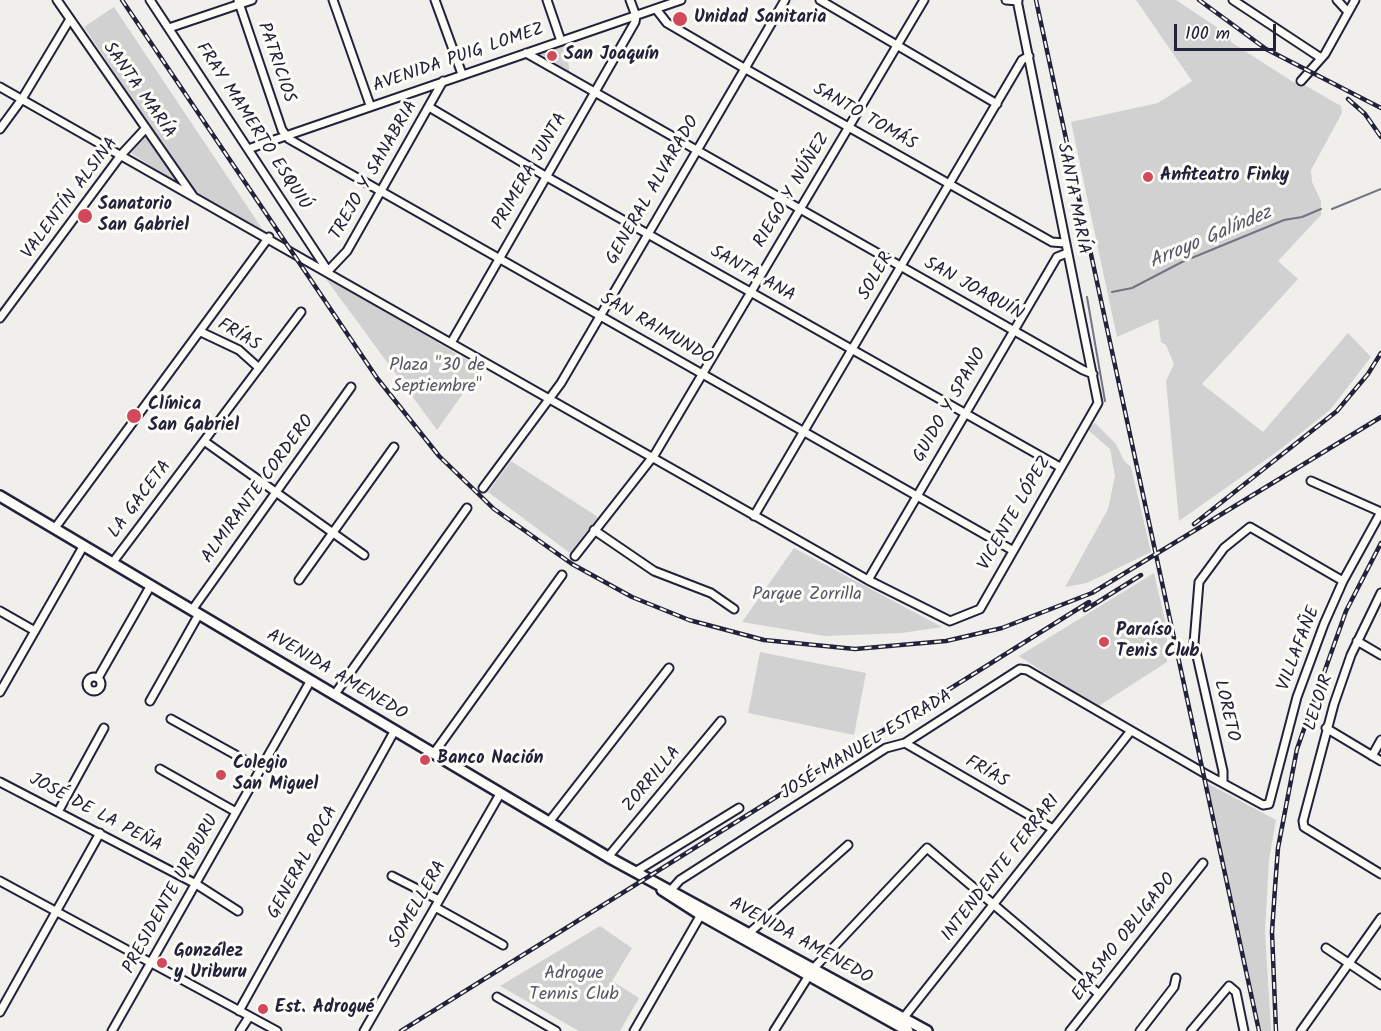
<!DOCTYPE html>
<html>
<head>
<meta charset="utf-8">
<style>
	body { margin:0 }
	#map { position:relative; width:1381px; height:1031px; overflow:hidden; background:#f0efec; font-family:Kalam,sans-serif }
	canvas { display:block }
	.scale { position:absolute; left:1174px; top:24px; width:102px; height:27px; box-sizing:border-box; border:3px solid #22223b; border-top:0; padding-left:8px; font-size:18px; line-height:21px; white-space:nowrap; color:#22223b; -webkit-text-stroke:4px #fdfcf7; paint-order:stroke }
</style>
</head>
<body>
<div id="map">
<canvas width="1381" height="1031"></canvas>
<div class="scale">100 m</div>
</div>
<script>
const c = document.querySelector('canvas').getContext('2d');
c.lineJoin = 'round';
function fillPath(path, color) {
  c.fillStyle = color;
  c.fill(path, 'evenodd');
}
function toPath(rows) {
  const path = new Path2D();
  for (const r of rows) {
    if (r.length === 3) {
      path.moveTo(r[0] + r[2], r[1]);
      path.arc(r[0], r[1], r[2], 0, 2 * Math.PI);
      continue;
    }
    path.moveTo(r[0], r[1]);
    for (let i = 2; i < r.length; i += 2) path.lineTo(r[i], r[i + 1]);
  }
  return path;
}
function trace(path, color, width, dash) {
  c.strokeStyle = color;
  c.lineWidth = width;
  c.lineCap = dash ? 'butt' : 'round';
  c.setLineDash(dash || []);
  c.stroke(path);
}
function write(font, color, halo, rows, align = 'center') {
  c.font = font + ' Kalam,sans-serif';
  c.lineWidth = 6;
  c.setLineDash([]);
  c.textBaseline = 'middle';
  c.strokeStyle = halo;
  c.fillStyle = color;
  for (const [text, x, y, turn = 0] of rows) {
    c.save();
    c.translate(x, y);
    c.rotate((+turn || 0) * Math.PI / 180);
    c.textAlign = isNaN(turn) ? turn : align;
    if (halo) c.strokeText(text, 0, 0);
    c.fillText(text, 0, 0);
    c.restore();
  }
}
const green = toPath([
	[1136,0,1176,0,1230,36,1231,42,1293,82,1301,83,1341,106,1342,113,1311,170,1312,182,1321,201,1321,215,1278,261,1298,279,1202,384,1263,432,1348,333,1371,357,1330,410,1278,451,1179,521,1166,381,1174,364,1166,345,1161,342,1158,319,1117,337,1071,122,1158,103,1192,81],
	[114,7,263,230,194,191,84,27],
	[566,42,570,76,534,52],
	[146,135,182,187,131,153],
	[323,275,481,368,437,430],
	[1095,423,1116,444,1124,461,1131,467,1151,552,1087,583,1065,587,1108,509,1115,476,1110,449,1087,429],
	[511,461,598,517,570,553,488,492],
	[794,548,942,627,902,633,825,636,742,622],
	[1154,573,1167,629,1167,662,1097,707,1019,656],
	[760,652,866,673,854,735,748,713],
	[1207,783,1276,820,1269,860,1265,931,1271,1031,1261,1031],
	[600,926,632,948,612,981,639,998,620,1031,579,1031,500,986]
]);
const stream = toPath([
	[1332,209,1381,189],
	[1112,292,1132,288,1182,262,1284,220,1302,217,1321,209],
	[1087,297,1105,401]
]);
const minor = toPath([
	[57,0,193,196],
	[150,0,328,271,347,251,443,81],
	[238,0,282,130,289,139,1012,550],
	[333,0,370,105],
	[435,0,462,74],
	[547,0,561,41],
	[820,0,997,104],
	[1006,0,1018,1],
	[1233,0,1321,58],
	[1337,0,1348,12],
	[656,9,667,23,744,68,1052,242,1065,243],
	[169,28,252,0],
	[526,53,1083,370,1093,374],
	[1301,81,1325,54,1355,0],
	[0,87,868,580,950,621,980,609,1098,403,1017,0],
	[429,107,547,177,1060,467],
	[0,129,22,99,70,19],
	[248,149,681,0],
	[0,318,121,155,146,128],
	[201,332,239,350,259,368],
	[451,343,635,22,636,16,630,0],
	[204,441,364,555],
	[1311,481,1381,512],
	[483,488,561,383,785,0],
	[754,516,1022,60,1029,56],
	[55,528,269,237],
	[594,530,654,571,711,593,734,609],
	[575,556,655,454,924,0],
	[113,562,301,312],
	[299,580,394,447],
	[868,580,1057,257,1067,253],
	[1381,593,1351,655,1334,704,1303,821,1304,827,1381,874],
	[192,610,351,387],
	[0,611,35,631],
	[1357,641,1381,655],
	[94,684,7],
	[98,678,151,585],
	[0,692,84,545],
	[335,694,467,508],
	[150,701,199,614],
	[171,719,261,769],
	[1326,728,1381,761],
	[905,743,1053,829],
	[434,753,562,575],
	[1372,756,1381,740],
	[160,769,236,812],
	[0,782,196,884,238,911],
	[1223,783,1223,771,1194,643,1199,582,1224,548,1250,527,1343,581],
	[59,810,104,728],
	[549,822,669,668],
	[608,857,721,721],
	[635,872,739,808],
	[392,876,439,900],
	[0,881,277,1031],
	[671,890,680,880,886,748,905,743,1020,669,1027,670,1204,773,1263,805,1269,804,1297,697,1324,624,1343,581,1381,512],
	[435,907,503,945],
	[747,935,848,845],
	[1326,948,1381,985],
	[497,997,556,1031],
	[239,1011,395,730],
	[0,1012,100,833],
	[901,1021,1130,732],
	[112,1031,311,680],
	[240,1031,249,1017],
	[364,1031,500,794],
	[634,1031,703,911],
	[774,1031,813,969,927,848,1099,994],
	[1070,1031,1203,863],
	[1140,1031,1174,987,1176,978],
	[1191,1031,1229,986,1236,992,1244,1031],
	[1301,1031,1381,918]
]);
const tertiary = toPath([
	[0,496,608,857,927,1031],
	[662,890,701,915,908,1031]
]);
const rail = toPath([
	[122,0,377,378,439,456,494,509,572,564,632,597,689,620,764,640,855,649,946,641,1002,628,1092,593,1381,417],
	[1036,0,1259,1031],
	[1199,0,1266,49,1381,108],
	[1348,99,1365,114,1381,137],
	[1194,524,1337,411,1368,374,1381,353],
	[1085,610,1141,575],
	[401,1031,1089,602],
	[1276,1031,1272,932,1275,888,1278,848,1297,749,1346,611,1381,543]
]);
const markers = [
	[680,19,8,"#d1495b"],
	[552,56,6,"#d1495b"],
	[1148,177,6,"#d1495b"],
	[85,216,8,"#d1495b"],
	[134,416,8,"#d1495b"],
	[1104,642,6,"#d1495b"],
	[425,760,6,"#d1495b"],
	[221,775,6,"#d1495b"],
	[162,963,6,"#d1495b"],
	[263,1009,6,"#d1495b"]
];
const poiNames = [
	["Unidad Sanitaria",694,19],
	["San Joaquín",564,56],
	["Anfiteatro Finky",1160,177],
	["Sanatorio",98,206],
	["San Gabriel",98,227],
	["Clínica",148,406],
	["San Gabriel",148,427],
	["Paraíso",1116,632],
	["Tenis Club",1116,653],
	["Banco Nación",437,760],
	["Colegio",233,765],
	["San Miguel",233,786],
	["González",174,953],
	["y Uriburu",174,974],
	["Est. Adrogué",275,1009]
];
const streetNames = [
	["AVENIDA PUIG LOMEZ",459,59,-19],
	["PATRICIOS",275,63,71],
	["SANTA MARÍA",138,91,55],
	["SANTO TOMÁS",864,118,30],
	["FRAY MAMERTO ESQUIÚ",252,127,57],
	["TREJO Y SANABRIA",375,171,-60],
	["PRIMERA JUNTA",531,172,-60],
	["GENERAL ALVARADO",654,191,-60],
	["RIEGO Y NÚÑEZ",793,191,-59],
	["VALENTÍN ALSINA",71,199,-53],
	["SANTA MARÍA",1072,199,79],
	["SANTA ANA",752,275,30],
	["SOLER",877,277,-60],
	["SAN JOAQUÍN",973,290,29],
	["SAN RAIMUNDO",656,330,30],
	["FRÍAS",238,336,31],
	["GUIDO Y SPANO",951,406,-60],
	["ALMIRANTE CORDERO",259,490,-54],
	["LA GACETA",141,500,-53],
	["VICENTE LÓPEZ",1016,514,-60],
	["VILLAFAÑE",1300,649,-69],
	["AVENIDA AMENEDO",336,676,31],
	["LELOIR",1320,703,-72],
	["LORETO",1225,711,77],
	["JOSÉ MANUEL ESTRADA",867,746,-31],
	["FRÍAS",986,773,30],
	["ZORRILLA",653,780,-50],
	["JOSÉ DE LA PEÑA",95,814,28],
	["GENERAL ROCA",304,863,-61],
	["INTENDENTE FERRARI",1002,869,-52],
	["PRESIDENTE URIBURU",172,895,-61],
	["SOMELLERA",419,905,-60],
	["ERASMO OBLIGADO",1125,938,-52],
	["AVENIDA AMENEDO",800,942,29]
];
const parkNames = [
	["Plaza \"30 de",437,367],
	["Septiembre\"",437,388],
	["Parque Zorrilla",807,596],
	["Adrogue",574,975],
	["Tennis Club",574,996]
];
const waterNames = [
	["Arroyo Galíndez",1211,239,-23]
];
fillPath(green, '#d2d1d1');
trace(stream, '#737381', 2);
trace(minor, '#22223b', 11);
trace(tertiary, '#22223b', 14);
trace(minor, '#fdfcf7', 7);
trace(tertiary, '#fdfcf7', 9);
trace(rail, '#22223b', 4.5);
trace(rail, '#fdfcf7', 2, [7]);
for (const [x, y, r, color] of markers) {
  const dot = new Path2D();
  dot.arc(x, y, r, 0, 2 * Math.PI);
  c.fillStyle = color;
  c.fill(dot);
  trace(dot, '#fdfcf7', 2);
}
write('bold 18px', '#22223b', '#fdfcf7', poiNames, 'left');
write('18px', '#22223b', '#fdfcf7', streetNames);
write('18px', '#575768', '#fdfcf7', parkNames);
write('italic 20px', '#58586a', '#fdfcf7', waterNames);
</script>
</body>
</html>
